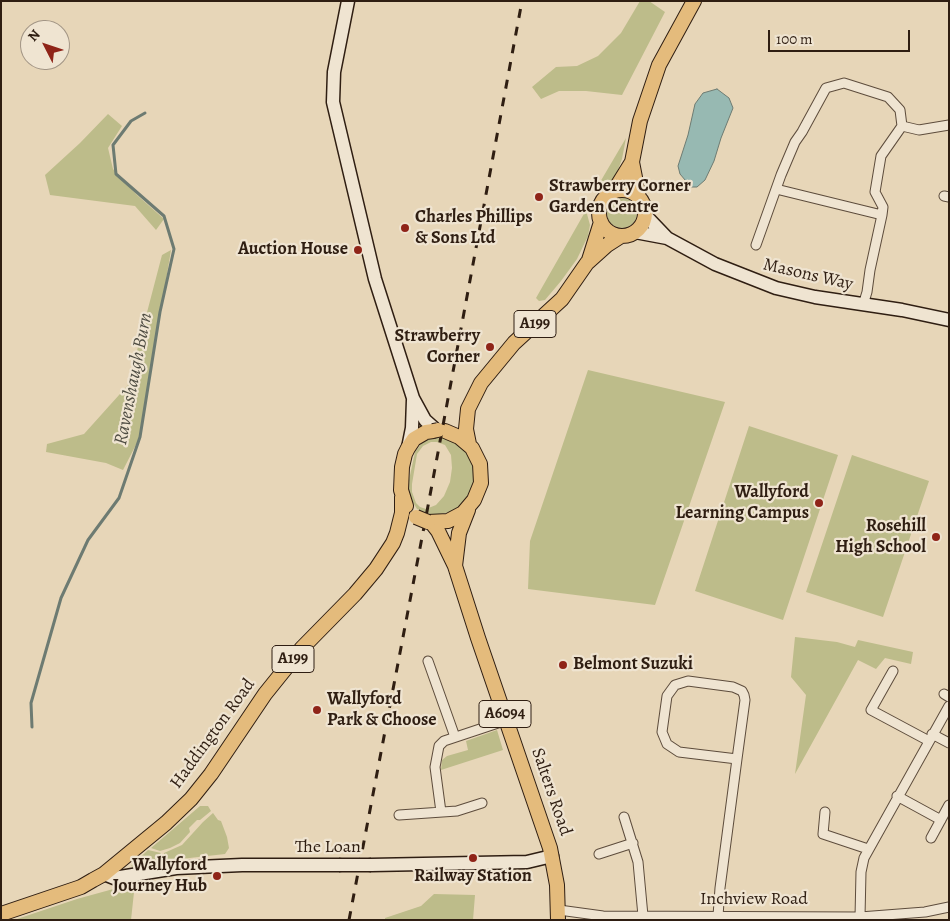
<!DOCTYPE html>
<html>
<head>
<meta charset="utf-8">
<style>
	body { margin:0 }
	#map { position:relative; width:950px; height:921px; overflow:hidden; background:#e7d6b8; font-family:Alegreya,serif }
	canvas { display:block }
	.frame { position:absolute; inset:0; border:2px solid #2f1e12; pointer-events:none }
	.north { position:absolute; left:20px; top:20px; width:50px; height:50px; box-sizing:border-box; background:#efe4d1; border:1px solid #a29585; border-radius:50%; rotate:311deg; font-size:14px; font-weight:700; line-height:20px; text-align:center; color:#2f1e12 }
	.north::after { content:''; display:block; margin:auto; width:18px; height:22px; background:#8f2418; clip-path:polygon(50% 0,100% 100%,50% 72%,0 100%) }
	.scale { position:absolute; left:768px; top:30px; width:142px; height:22px; box-sizing:border-box; border:2px solid #2f1e12; border-top:0; padding-left:6px; font-size:15px; line-height:18px; white-space:nowrap; color:#2f1e12; -webkit-text-stroke:4px #efe4d1; paint-order:stroke }
</style>
</head>
<body>
<div id="map">
<canvas width="950" height="921"></canvas>
<div class="frame"></div>
<div class="north">N</div>
<div class="scale">100 m</div>
</div>
<script>
const c = document.querySelector('canvas').getContext('2d');
c.lineJoin = 'round';
function fillPath(path, color) {
  c.fillStyle = color;
  c.fill(path, 'evenodd');
}
function toPath(rows) {
  const path = new Path2D();
  for (const r of rows) {
    if (r.length === 3) {
      path.moveTo(r[0] + r[2], r[1]);
      path.arc(r[0], r[1], r[2], 0, 2 * Math.PI);
      continue;
    }
    path.moveTo(r[0], r[1]);
    for (let i = 2; i < r.length; i += 2) path.lineTo(r[i], r[i + 1]);
  }
  return path;
}
function trace(path, color, width, dash) {
  c.strokeStyle = color;
  c.lineWidth = width;
  c.lineCap = dash ? 'butt' : 'round';
  c.setLineDash(dash || []);
  c.stroke(path);
}
function write(font, color, halo, rows, align = 'center') {
  c.font = font + ' Alegreya,serif';
  c.lineWidth = 4.5;
  c.setLineDash([]);
  c.textBaseline = 'middle';
  c.strokeStyle = halo;
  c.fillStyle = color;
  for (const [text, x, y, turn = 0] of rows) {
    c.save();
    c.translate(x, y);
    c.rotate((+turn || 0) * Math.PI / 180);
    c.textAlign = isNaN(turn) ? turn : align;
    if (halo) c.strokeText(text, 0, 0);
    c.fillText(text, 0, 0);
    c.restore();
  }
}
const green = toPath([
	[640,1,649,1,665,12,622,95,586,91,559,91,541,99,532,87,556,67,577,66,598,56,621,33],
	[108,114,122,126,108,148,113,169,137,195,164,219,156,230,135,206,50,195,45,175,80,143],
	[626,138,622,159,615,178,601,188,596,189],
	[622,213,15],
	[585,212,587,214,590,225,588,236,577,259,561,281,545,300,539,301,536,298],
	[171,250,140,437,123,470,106,463,46,452,47,444,84,434,128,385,162,255],
	[588,370,725,402,655,605,528,589,530,541],
	[749,426,838,455,783,620,695,591],
	[437,438,445,438,456,443,467,452,472,463,475,477,473,489,468,498,459,507,451,512,433,515,417,509,412,501,409,492,409,480,415,452,421,444,428,439],
	[431,442,437,442,445,445,451,455,452,468,450,482,444,496,436,505,426,509,420,507,416,503,412,492,412,484,417,454,423,446],
	[852,455,929,481,883,617,806,592],
	[795,637,837,642,855,647,858,640,913,652,911,664,885,658,876,669,858,660,795,774,806,695,791,677],
	[497,730,503,750,441,770,442,760,447,756,468,750,466,741],
	[200,806,208,806,211,811,200,820,197,820,189,828,190,832,180,843,170,848,160,851,151,848],
	[213,813,218,820,221,821,227,837,229,848,225,854,163,861,164,853,182,845,203,822],
	[148,850,161,853,160,861,133,867,131,866],
	[135,883,131,920,14,920,77,899],
	[434,894,475,895,473,920,385,920,385,918,421,906]
]);
const water = toPath([
	[717,89,729,98,733,108,721,138,714,161,705,180,697,187,691,187,680,174,678,166,688,135,695,104,703,93,717,89]
]);
const stream = toPath([
	[32,727,31,703,61,598,88,540,119,498,140,437,160,312,174,249,164,216,116,174,113,145,131,121,145,113]
]);
const street = toPath([
	[776,189,882,215],
	[944,196,949,197],
	[756,245,781,175,795,142,802,132,826,88,844,83,888,97,900,110,902,126,919,130,949,125],
	[863,305,867,292,870,270,882,215,883,207,875,192,881,156,902,126],
	[428,661,455,737],
	[893,671,871,710,929,741],
	[944,694,949,697],
	[932,734,949,743],
	[897,796,941,820],
	[441,812,435,767,439,746,444,741,507,720],
	[825,812,823,834,868,849],
	[399,815,457,811,482,803],
	[624,817,638,862,643,916],
	[931,838,949,805],
	[599,854,633,843],
	[559,910,603,916,860,917,925,912,949,907],
	[718,916,720,888,737,759,745,700,744,695,742,691,733,687,688,681,675,685,667,696,662,732,667,744,679,752,737,759],
	[860,917,861,872,864,858,949,706]
]);
const secondary = toPath([
	[348,1,334,72,333,102,375,279,413,398,425,420,434,428],
	[645,215,667,238],
	[635,232,667,238,715,264,776,288,815,297,902,310,949,320],
	[408,448,412,428,413,400],
	[371,865,527,862,552,856],
	[104,874,114,878,176,868,242,865,339,865]
]);
const primary = toPath([
	[632,162,639,198],
	[622,213,23],
	[614,191,632,162,640,121,659,65,694,1],
	[589,260,601,222],
	[469,444,466,429,468,409,481,383,514,343,562,299,587,263,607,245,621,236],
	[406,506,401,490,402,467,405,454,408,448,414,439,426,432,433,431],
	[428,522,448,521,463,513,474,500,481,483,480,464,472,448,459,437,445,431],
	[431,522,438,531,455,566,478,638,550,848,557,885,558,920],
	[455,566,459,533,468,510],
	[1,914,81,887,93,880,104,874,166,823,191,799,211,774,265,694,302,648,355,594,376,569,393,543,397,533,402,513,402,497]
]);
const rail = toPath([
	[349,920,428,506,522,1]
]);
const secondaryBridge = toPath([
	[339,865,371,865]
]);
const primaryBridge = toPath([
	[433,431,438,430],
	[416,517,428,522]
]);
const markers = [
	[539,197,5,"#8f2418"],
	[405,228,5,"#8f2418"],
	[358,250,5,"#8f2418"],
	[490,347,5,"#8f2418"],
	[819,503,5,"#8f2418"],
	[936,537,5,"#8f2418"],
	[563,665,5,"#8f2418"],
	[317,710,5,"#8f2418"],
	[473,858,5,"#8f2418"],
	[217,876,5,"#8f2418"]
];
const shields = [
	[535,324,42],
	[293,659,42],
	[505,714,52]
];
const shieldNames = [
	["A199",535,324],
	["A199",293,659],
	["A6094",505,714]
];
const poiNames = [
	["Strawberry Corner",549,187,"left"],
	["Garden Centre",549,208,"left"],
	["Charles Phillips",415,218,"left"],
	["& Sons Ltd",415,239,"left"],
	["Auction House",348,250],
	["Strawberry",480,337],
	["Corner",480,358],
	["Wallyford",809,493],
	["Learning Campus",809,514],
	["Rosehill",926,527],
	["High School",926,548],
	["Belmont Suzuki",573,665,"left"],
	["Wallyford",327,700,"left"],
	["Park & Choose",327,721,"left"],
	["Wallyford",207,866],
	["Journey Hub",207,887],
	["Railway Station",473,877,"center"]
];
const streetNames = [
	["Masons Way",808,275,13],
	["Haddington Road",213,734,-54],
	["Salters Road",551,792,71],
	["The Loan",328,848],
	["Inchview Road",754,900]
];
const waterNames = [
	["Ravenshaugh Burn",134,379,-79]
];
fillPath(green, '#bdbc8a');
fillPath(water, '#97b9b2');
trace(water, '#6d7b72', 1);
trace(stream, '#6d7b72', 3);
trace(street, '#5d4c3c', 11);
trace(secondary, '#2f1e12', 15);
trace(primary, '#2f1e12', 16);
trace(street, '#efe4d1', 9);
trace(secondary, '#efe4d1', 12);
trace(primary, '#e4bb7c', 14);
trace(rail, '#2f1e12', 3, [9, 9]);
trace(secondaryBridge, '#2f1e12', 15, []);
trace(primaryBridge, '#2f1e12', 16, []);
trace(secondaryBridge, '#efe4d1', 12);
trace(primaryBridge, '#e4bb7c', 14);
for (const [x, y, r, color] of markers) {
  const dot = new Path2D();
  dot.arc(x, y, r, 0, 2 * Math.PI);
  c.fillStyle = color;
  c.fill(dot);
  trace(dot, '#efe4d1', 2);
}
for (const [x, y, w] of shields) {
  const box = new Path2D();
  box.roundRect(x - w / 2, y - 13.5, w, 27, 4);
  c.fillStyle = '#efe4d1';
  c.fill(box);
  trace(box, '#2f1e12', 1);
}
write('bold 16px', '#2f1e12', null, shieldNames);
write('bold 18px', '#2f1e12', '#efe4d1', poiNames, 'right');
write('18px', '#2f1e12', '#efe4d1', streetNames);
write('italic 19px', '#4e4c42', '#efe4d1', waterNames);
</script>
</body>
</html>
